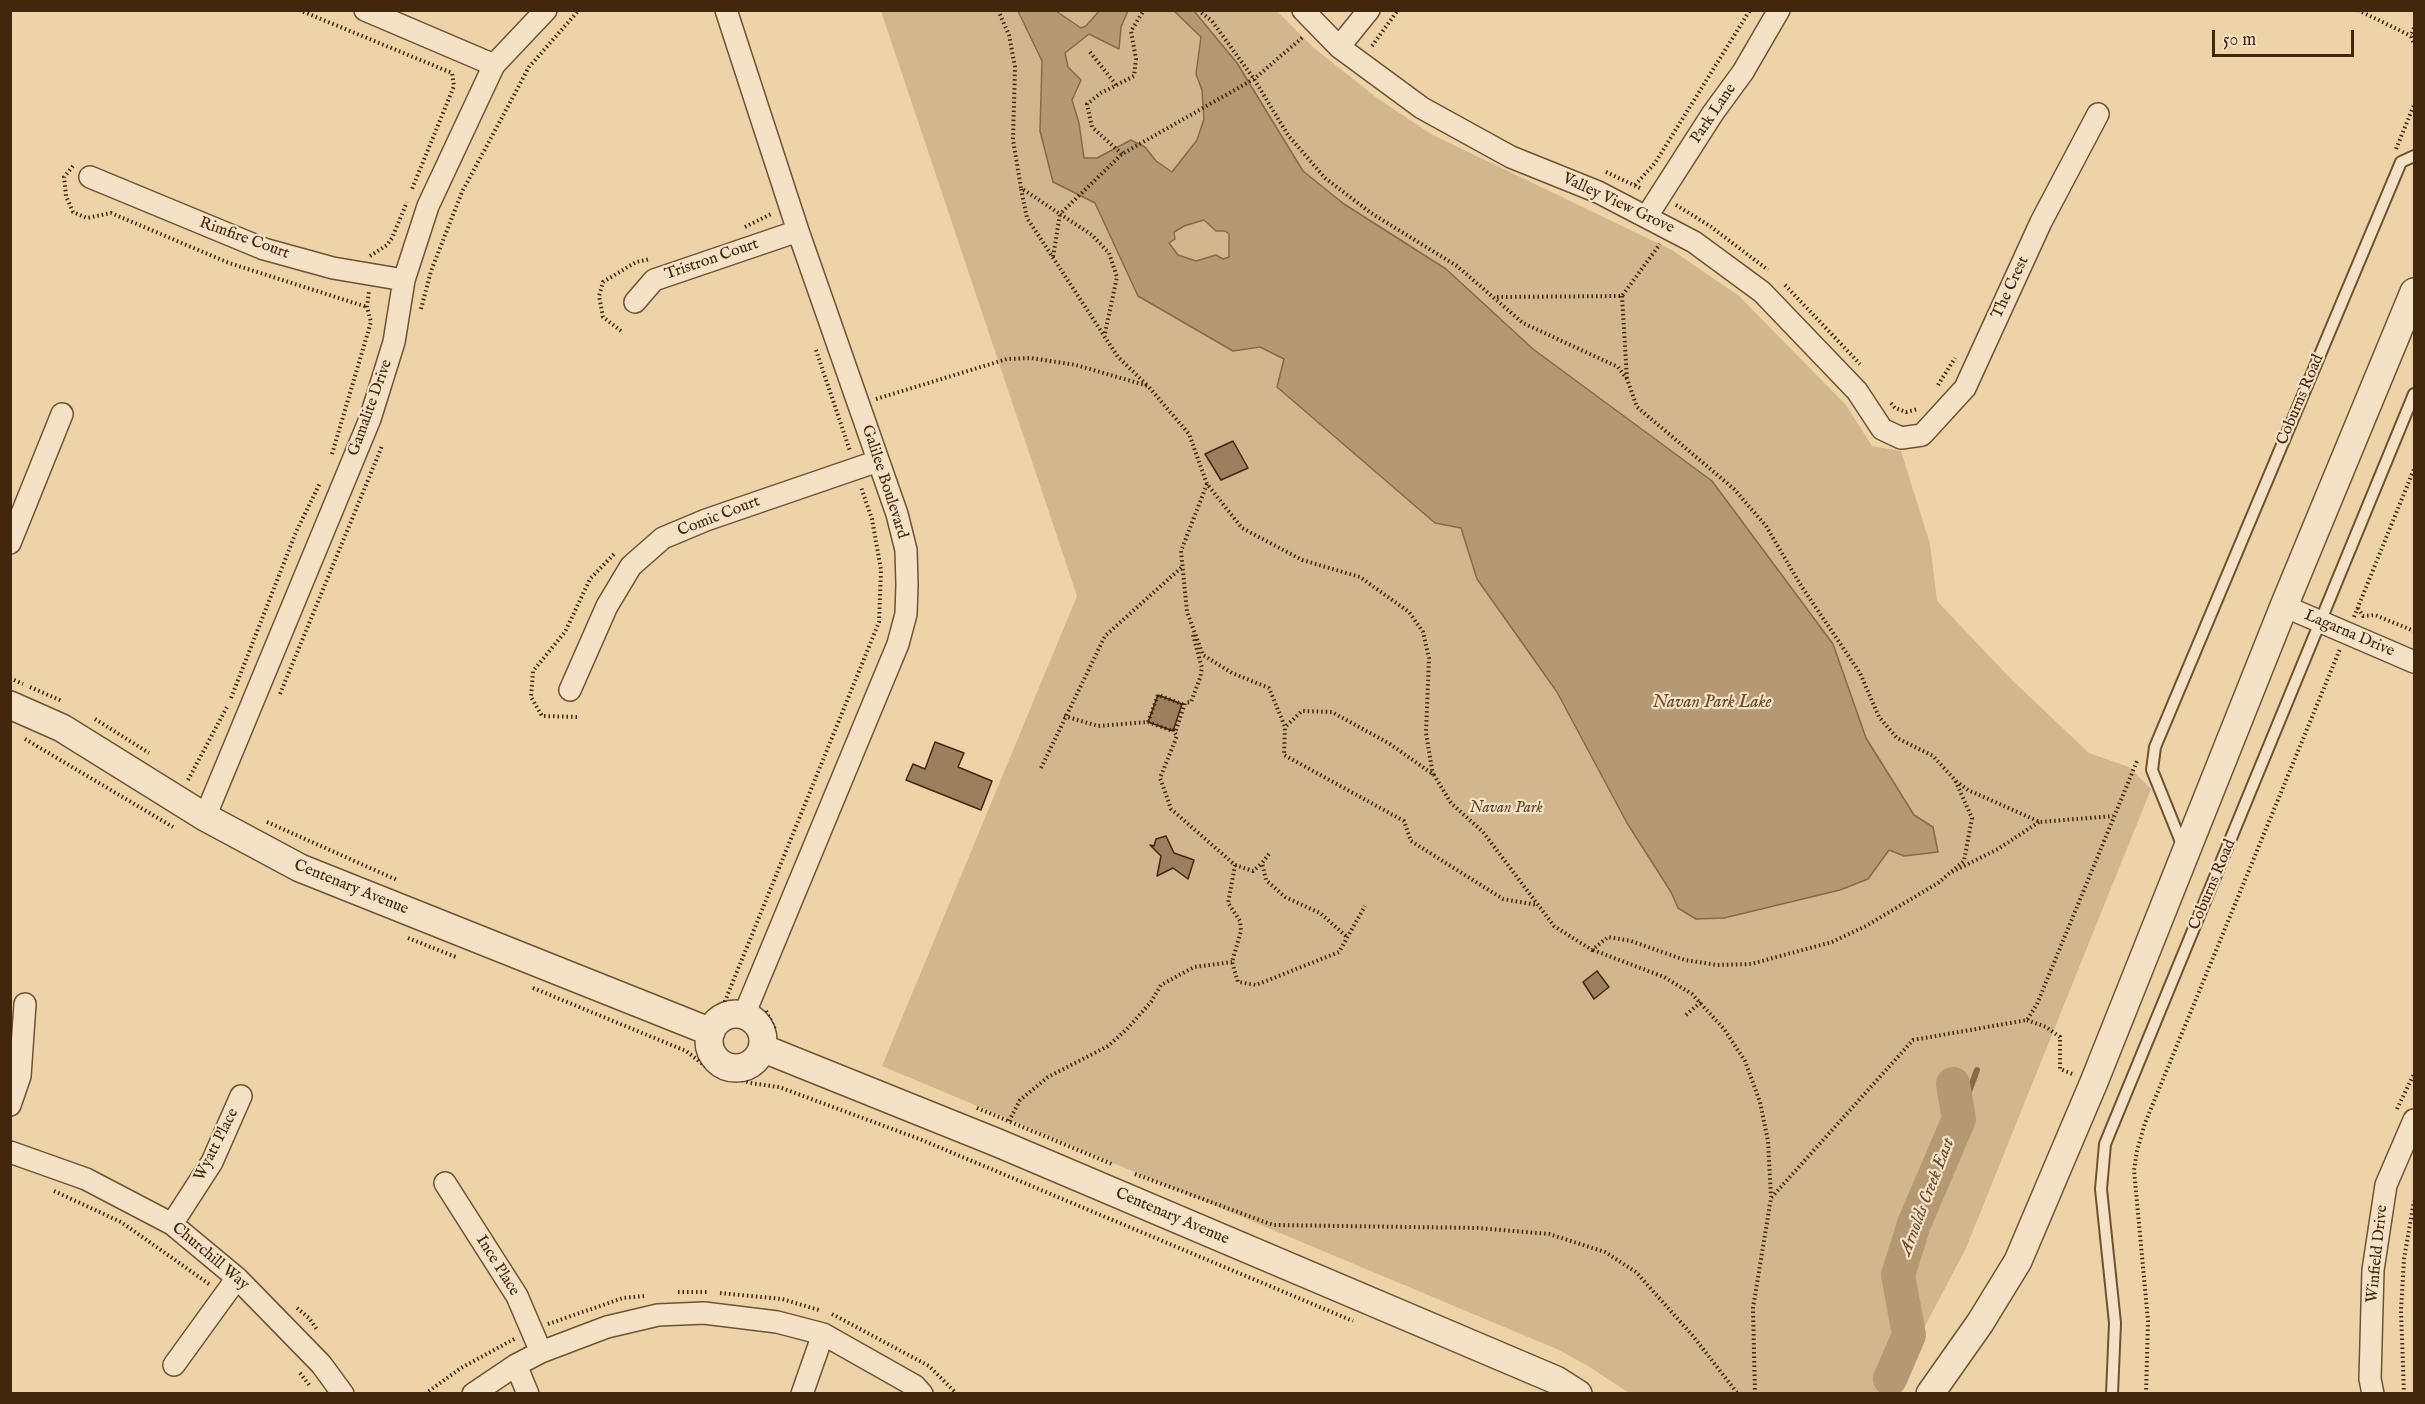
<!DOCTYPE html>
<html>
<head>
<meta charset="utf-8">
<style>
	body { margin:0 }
	#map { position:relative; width:2425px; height:1404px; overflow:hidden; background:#efd3a8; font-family:"IM FELL English",serif }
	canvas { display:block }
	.frame { position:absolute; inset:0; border:12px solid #42270c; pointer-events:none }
	.scale { position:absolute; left:2212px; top:30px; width:142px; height:27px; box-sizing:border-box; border:3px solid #42270c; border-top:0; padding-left:8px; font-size:18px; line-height:21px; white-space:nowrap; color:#42270c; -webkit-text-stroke:4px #f5e2c6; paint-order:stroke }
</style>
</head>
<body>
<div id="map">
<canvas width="2425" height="1404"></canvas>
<div class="frame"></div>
<div class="scale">50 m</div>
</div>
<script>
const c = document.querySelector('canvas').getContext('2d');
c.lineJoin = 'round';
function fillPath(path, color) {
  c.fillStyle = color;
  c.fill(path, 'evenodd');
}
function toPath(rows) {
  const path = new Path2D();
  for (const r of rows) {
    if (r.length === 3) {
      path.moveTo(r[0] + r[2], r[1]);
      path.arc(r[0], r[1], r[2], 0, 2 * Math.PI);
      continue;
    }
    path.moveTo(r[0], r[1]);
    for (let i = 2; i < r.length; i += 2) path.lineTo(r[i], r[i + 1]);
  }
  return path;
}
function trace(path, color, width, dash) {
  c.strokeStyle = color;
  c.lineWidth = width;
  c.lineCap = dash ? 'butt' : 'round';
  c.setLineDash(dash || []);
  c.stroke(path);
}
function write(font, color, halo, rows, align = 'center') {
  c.font = font + ' "IM FELL English",serif';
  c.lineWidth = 4.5;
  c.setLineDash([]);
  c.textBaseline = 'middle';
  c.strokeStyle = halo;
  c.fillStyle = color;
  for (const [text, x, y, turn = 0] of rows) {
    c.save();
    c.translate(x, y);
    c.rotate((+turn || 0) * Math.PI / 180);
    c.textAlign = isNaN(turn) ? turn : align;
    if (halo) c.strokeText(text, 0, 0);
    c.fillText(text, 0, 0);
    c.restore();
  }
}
const green = toPath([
	[881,11,1277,11,1314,48,1377,98,1431,134,1672,250,1739,296,1846,405,1872,446,1901,451,1930,544,1937,601,2011,679,2089,753,2129,767,2151,789,1966,1248,1890,1393,1629,1393,1588,1366,1559,1350,882,1066,1077,596]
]);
const water = toPath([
	[1018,11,1056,11,1081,28,1086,26,1099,11,1128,11,1121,27,1119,49,1089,34,1065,53,1068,67,1081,80,1072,100,1079,123,1084,158,1097,158,1131,140,1145,147,1156,161,1172,172,1197,140,1204,119,1202,90,1196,74,1201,37,1174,11,1194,11,1237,63,1303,171,1344,204,1446,269,1533,349,1712,481,1833,644,1866,738,1914,815,1933,827,1938,852,1904,856,1889,850,1868,879,1840,890,1724,918,1696,919,1678,908,1671,892,1627,823,1557,692,1477,579,1461,528,1435,523,1277,387,1284,359,1260,347,1233,351,1138,296,1095,203,1053,182,1040,131,1042,61,1018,11],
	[1204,220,1216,231,1225,231,1229,234,1229,257,1223,259,1216,255,1196,261,1178,255,1169,243,1175,239,1174,232,1184,226,1204,220]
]);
const stream = toPath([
	[1959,1119,1977,1070]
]);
const river = toPath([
	[1890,1379,1909,1335,1898,1275,1914,1224,1959,1119,1953,1084]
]);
const building = toPath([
	[1233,441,1248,468,1221,480,1205,454,1233,441],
	[1158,695,1182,704,1173,731,1148,722,1158,695],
	[935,742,964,753,958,767,992,781,981,810,906,780,913,764,925,769,935,742],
	[1166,836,1174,853,1194,860,1188,879,1173,868,1157,876,1161,856,1150,845,1154,846,1156,839,1166,836],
	[1597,971,1609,987,1594,999,1583,982,1597,971]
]);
const path = toPath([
	[299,10,452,73,454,86,412,189],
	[998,10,1009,35,1015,67,1013,140,1021,188,1060,214,1053,257],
	[1198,10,1212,21,1254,79,1288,135,1325,178,1371,213,1457,266,1523,323,1618,367,1627,379,1637,407,1734,489,1766,526,1800,584,1860,673,1879,717,1897,738,1933,756,1955,780,1972,818,1964,861,1938,883,1866,926,1832,942,1751,964,1717,965,1685,960,1631,941,1608,937,1592,950,1554,926,1483,832,1451,803,1434,775,1390,744,1332,712,1302,711,1285,727],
	[2358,10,2411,36],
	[2414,28,2411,36,2414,44],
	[1372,46,1398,10],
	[1090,52,1117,86],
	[2396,149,2414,105],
	[1122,154,1092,127,1087,104,1101,93,1134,76,1136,59,1131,31,1144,10],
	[73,166,64,177,66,196,73,212,87,218,111,213,229,263,367,307],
	[1606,172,1642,189],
	[1635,185,1655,163,1750,10],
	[1021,189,1027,218,1118,357,1147,385],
	[1676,205,1710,226,1768,270],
	[745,227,771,214],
	[370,256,387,245,392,238,407,202],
	[1785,285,1860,364],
	[1622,296,1627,379],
	[1497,297,1622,296,1660,244],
	[421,309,431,271,462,192,529,67,579,10],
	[621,331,603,317,599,296,603,282,636,262,650,259],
	[1105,333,1117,277,1109,253,1092,235,1060,214,1122,154,1254,79,1303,37],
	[816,350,850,451],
	[1938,385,1955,358],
	[876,399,1007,359,1031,358,1076,365,1148,386,1189,434,1207,484,1242,528,1302,560,1360,577,1409,612,1423,632,1429,658,1426,733,1433,775],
	[1891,403,1895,408,1906,412,1918,409],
	[332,454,371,322,367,307,369,291],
	[1207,484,1181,551,1187,612,1203,655,1232,673,1269,688,1285,727,1284,755,1404,821,1411,841,1503,899,1538,905],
	[2358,608,2363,616,2375,615,2414,631],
	[2354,617,2414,469],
	[1193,635,1202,668,1200,678,1191,702,1185,703,1175,733,1177,736,1160,778,1171,809,1235,865,1228,903,1240,921,1241,931,1232,962,1238,982,1256,985,1339,952,1365,906],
	[10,678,23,684],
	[30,687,62,701],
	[280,694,382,446],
	[231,698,296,532,320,483],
	[1064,716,1098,726,1148,722,1173,731,1174,727],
	[577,717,542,716,531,697,533,671,565,632,590,579,615,553],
	[95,719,149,753],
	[1148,722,1158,695,1182,704,1182,706],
	[25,739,173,827],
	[1041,768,1105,636,1182,567],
	[188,780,228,705],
	[1956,781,1968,790,2040,822,2113,816],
	[267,822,397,880],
	[1269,854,1262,863,1266,880,1285,897,1320,913,1348,938],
	[1235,865,1253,871,1262,863],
	[1952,872,1998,849,2039,822],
	[408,938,456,957],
	[1593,950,1664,977,1692,994,1724,1029,1745,1061,1760,1102,1768,1141,1771,1197],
	[533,988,686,1051,708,1068,750,1083,779,1087,922,1140,1353,1321],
	[723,1006,879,622,881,570,872,519,861,487],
	[766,1011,775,1029],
	[1686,1015,1701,1002],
	[2027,1020,2046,1027,2060,1037,2060,1069,2075,1075],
	[977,1108,1114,1165],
	[2397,1109,2414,1074],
	[1009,1121,1020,1100,1048,1077,1108,1046,1127,1029,1151,1002,1161,985,1194,967,1232,962],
	[1135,1174,1273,1225,1478,1228,1549,1234,1605,1252,1636,1272,1693,1336,1738,1394],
	[54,1191,121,1222,209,1284],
	[678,1292,707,1292],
	[720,1293,782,1299,819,1310],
	[297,1308,309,1318,318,1331],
	[832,1314,929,1366,957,1394],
	[548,1324,623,1298,644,1296],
	[300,1373,310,1386],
	[425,1394,461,1368,516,1338],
	[1755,1394,1753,1308,1771,1198,1913,1040,2027,1020,2037,1004,2137,761],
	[2146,1394,2148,1321,2134,1170,2137,1151,2145,1123,2340,649],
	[2404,1394,2401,1310,2404,1259,2414,1201]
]);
const service = toPath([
	[2183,847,2152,770,2155,747,2401,162,2414,156],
	[2112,1394,2115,1323,2101,1189,2105,1144,2414,394]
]);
const minor = toPath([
	[365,10,494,65],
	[726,10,798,231,897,514,906,550,907,585,906,614,898,644,744,1015],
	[1303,10,1339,47,1422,108,1511,157,1598,192,1694,242,1762,292,1857,391,1882,429,1901,438,1922,435,1965,388,2041,222,2098,114],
	[1339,47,1369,10],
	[90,177,264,249,333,268,404,280],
	[1647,216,1713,113,1743,72,1779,10],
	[635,302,654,280,798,231],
	[10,543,62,414],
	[2284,606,2414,662],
	[570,690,607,606,631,566,663,538,706,520,878,461],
	[205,817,370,419,394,342,404,280,428,206,494,65,546,10],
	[10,1105,20,1076,25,1004],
	[10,1152,86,1179,172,1224,237,1278,321,1364,343,1394],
	[445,1183,517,1296,541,1352],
	[172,1224,212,1162,241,1096],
	[174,1365,237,1278],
	[516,1365,528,1394],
	[473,1394,516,1365,541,1352,607,1327,658,1315,704,1313,777,1322,823,1334,915,1386,922,1394],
	[802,1394,823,1334],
	[2373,1394,2370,1379,2373,1270,2386,1185,2414,1120]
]);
const tertiary = toPath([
	[10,705,62,728,205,817,300,868,711,1032],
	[736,1041,27],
	[762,1048,998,1143,1556,1380,1578,1394],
	[1930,1394,1980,1323,2018,1261,2094,1082,2284,606,2414,292]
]);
const streetNames = [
	["Park Lane",1714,114,-56],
	["Valley View Grove",1618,204,25],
	["Rimfire Court",244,239,20],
	["Tristron Court",712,260,-19],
	["The Crest",2011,288,-65],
	["Coburns Road",2301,400,-67],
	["Gamalite Drive",371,408,-70],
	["Galilee Boulevard",884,482,72],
	["Comic Court",719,517,-21],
	["Lagarna Drive",2349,634,23],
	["Coburns Road",2213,885,-67],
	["Centenary Avenue",351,888,22],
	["Wyatt Place",217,1145,-63],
	["Centenary Avenue",1172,1217,23],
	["Winfield Drive",2378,1254,-84],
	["Churchill Way",210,1257,40],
	["Ince Place",497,1266,58]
];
const parkNames = [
	["Navan Park",1506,809]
];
const waterNames = [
	["Navan Park Lake",1712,703],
	["Arnolds Creek East",1928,1197,-69]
];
fillPath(green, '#d2b68d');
fillPath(water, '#b49973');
trace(water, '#866b4a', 1.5);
trace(stream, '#866b4a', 6);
trace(river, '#b49973', 34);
fillPath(building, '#9c805d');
trace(building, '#42270c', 1.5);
trace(service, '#6d5233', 14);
trace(minor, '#6d5233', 24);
trace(tertiary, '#6d5233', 30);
trace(path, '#42270c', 4, [1.5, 3]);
trace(service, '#f5e2c6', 10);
trace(minor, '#f5e2c6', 21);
trace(tertiary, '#f5e2c6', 27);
write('16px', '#42270c', '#f5e2c6', streetNames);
write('italic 16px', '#5f4426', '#f5e2c6', parkNames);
write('italic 18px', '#64492b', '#f5e2c6', waterNames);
</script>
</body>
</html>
